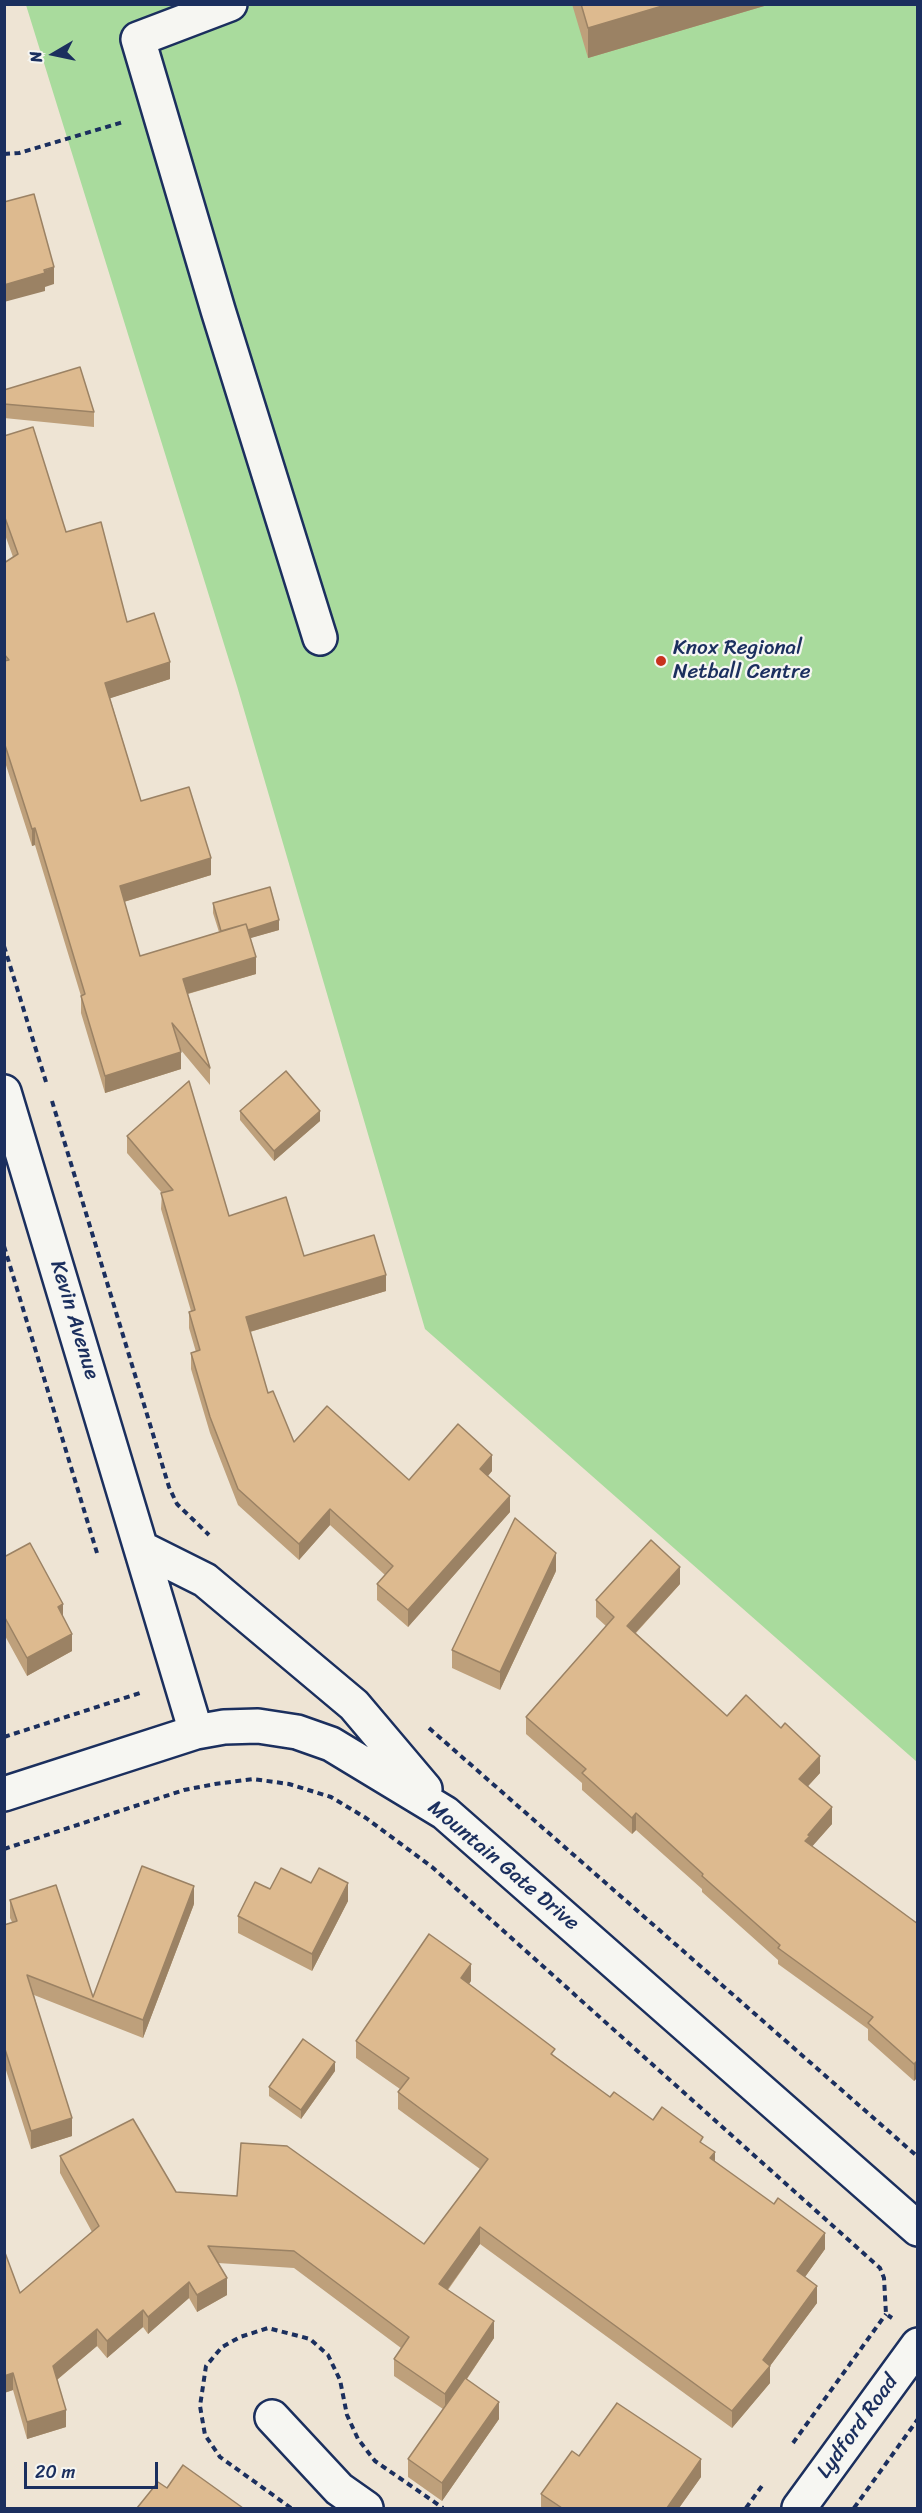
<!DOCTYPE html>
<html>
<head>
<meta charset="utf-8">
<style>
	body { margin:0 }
	#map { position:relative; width:922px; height:2513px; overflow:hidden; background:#eee4d4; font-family:Sriracha,sans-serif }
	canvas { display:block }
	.frame { position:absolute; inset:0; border:6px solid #1b2f5e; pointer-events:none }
	.north { position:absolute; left:24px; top:24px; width:60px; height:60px; -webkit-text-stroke:4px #f6f6f2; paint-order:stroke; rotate:261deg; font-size:16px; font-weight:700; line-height:24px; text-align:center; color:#1b2f5e }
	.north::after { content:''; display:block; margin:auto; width:21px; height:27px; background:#1b2f5e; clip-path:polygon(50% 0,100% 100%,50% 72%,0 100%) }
	.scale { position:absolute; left:24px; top:2462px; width:134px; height:27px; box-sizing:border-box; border:3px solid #1b2f5e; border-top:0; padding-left:8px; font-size:18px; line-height:21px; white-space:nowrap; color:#1b2f5e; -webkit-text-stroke:4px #f6f6f2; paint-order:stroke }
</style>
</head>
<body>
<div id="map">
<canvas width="922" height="2513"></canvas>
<div class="frame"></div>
<div class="north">N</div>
<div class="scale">20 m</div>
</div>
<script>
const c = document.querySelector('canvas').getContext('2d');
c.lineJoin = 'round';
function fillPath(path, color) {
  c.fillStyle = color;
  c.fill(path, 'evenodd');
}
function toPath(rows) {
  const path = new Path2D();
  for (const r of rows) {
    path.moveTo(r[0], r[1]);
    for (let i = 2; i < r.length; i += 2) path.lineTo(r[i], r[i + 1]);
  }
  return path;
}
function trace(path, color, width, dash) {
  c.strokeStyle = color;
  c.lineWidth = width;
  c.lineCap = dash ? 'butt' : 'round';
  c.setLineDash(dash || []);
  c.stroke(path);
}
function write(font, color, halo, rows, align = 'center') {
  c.font = font + ' Sriracha,sans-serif';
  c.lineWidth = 4.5;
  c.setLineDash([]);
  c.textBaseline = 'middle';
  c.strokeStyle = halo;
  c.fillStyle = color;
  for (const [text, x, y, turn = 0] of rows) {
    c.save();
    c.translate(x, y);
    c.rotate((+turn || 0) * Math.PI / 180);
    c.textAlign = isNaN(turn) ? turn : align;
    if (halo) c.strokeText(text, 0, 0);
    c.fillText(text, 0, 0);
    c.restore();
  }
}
const green = toPath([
	[26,5,917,5,917,1762,425,1329,237,686]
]);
const path = toPath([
	[4,154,19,153,123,122],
	[4,946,46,1082],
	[52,1101,169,1487,177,1504,209,1535],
	[4,1246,97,1553],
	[429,1728,918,2157],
	[4,1737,140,1693,139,1689],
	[4,1849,184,1790,215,1784,253,1779,289,1784,331,1797,366,1818,432,1867,880,2268,884,2278,886,2314,892,2318],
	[793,2443,886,2314],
	[291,2508,220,2457,205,2435,200,2406,206,2366,222,2347,240,2337,268,2328,310,2339,328,2355,340,2380,347,2415,358,2439,375,2461,443,2508],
	[746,2508,764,2483],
	[854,2508,918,2419]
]);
const minor = toPath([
	[230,4,138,39,218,310,320,638],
	[4,1092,196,1732],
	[143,1549,205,1580,354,1705,425,1789],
	[4,1794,196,1732,224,1727,258,1726,297,1732,331,1744,445,1813,918,2229],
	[272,2417,339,2489,366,2508],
	[799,2508,918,2345]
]);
const wall = toPath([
	[572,4,771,4,588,58],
	[4,390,94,412,94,427,4,418],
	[4,436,66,532,127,622,170,679,110,698,141,801,211,875,124,902,140,956,219,932,213,913,213,903,279,930,250,938,256,974,188,994,210,1068,210,1085,180,1049,181,1069,105,1093,81,1013,81,996,35,845,32,846,4,759,4,563,13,557,4,532],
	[240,1111,320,1121,274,1161,240,1120],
	[127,1136,229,1216,304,1256,386,1291,250,1332,268,1393,294,1442,409,1480,492,1471,488,1476,510,1512,408,1627,377,1600,377,1584,385,1575,330,1525,299,1560,238,1505,210,1433,191,1369,191,1353,196,1352,189,1328,189,1312,191,1311,161,1209,162,1193,127,1153],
	[4,1557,63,1618,72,1651,27,1676,4,1634],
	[556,1571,500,1690,452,1668,452,1650],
	[680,1584,636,1633,727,1716,820,1773,808,1786,832,1824,812,1846,918,1924,918,2077,914,2081,868,2040,868,2029,778,1964,778,1960,702,1892,702,1889,636,1830,632,1834,582,1790,582,1783,526,1734,526,1717,606,1626,596,1617,596,1600],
	[311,1883,348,1901,312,1971,238,1933,238,1916,270,1889],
	[10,1900,93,1997,194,1904,143,2038,34,1995,72,2136,31,2149,4,2064,4,1925,12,1922,10,1918],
	[471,1981,469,1984,555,2056,610,2097,653,2120,703,2144,715,2161,825,2249,805,2277,817,2303,770,2366,770,2383,732,2428,480,2244,448,2290,494,2338,467,2379,499,2419,442,2501,408,2477,408,2459,443,2409,394,2376,394,2359,401,2348,294,2268,218,2263,227,2295,197,2312,189,2298,148,2334,143,2327,107,2358,97,2346,57,2380,66,2427,27,2439,13,2390,4,2393,20,2293,92,2232,60,2173,60,2156,176,2192,424,2244,480,2169,398,2109,398,2092,400,2089,356,2058,356,2041],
	[335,2071,301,2119,269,2096,269,2087],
	[579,2456,701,2477,679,2508,541,2508,541,2494]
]);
const shadedWall = toPath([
	[669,4,771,4,588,58,588,28],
	[54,267,54,284,45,287,45,291,4,302,4,285],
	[170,662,170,679,105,700,105,683],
	[35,828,35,845,32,846,32,829],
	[211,858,211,875,120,903,120,886],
	[279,920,279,930,223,946,223,937],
	[256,957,256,974,183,995,183,979],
	[181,1052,181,1069,105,1093,105,1076],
	[320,1111,320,1121,274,1161,274,1151],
	[386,1275,386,1291,246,1333,246,1317],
	[492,1455,492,1471,480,1485,480,1469],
	[510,1496,510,1512,408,1627,408,1610],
	[330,1509,330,1525,299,1560,299,1544],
	[556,1553,556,1571,500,1690,500,1672],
	[680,1567,680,1584,627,1642,627,1626],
	[63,1604,63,1622,58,1607],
	[72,1634,72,1651,27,1676,27,1658],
	[820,1756,820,1773,799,1796,799,1779],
	[832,1807,832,1824,810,1849,805,1841,808,1835],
	[636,1813,636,1830,632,1834,632,1818],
	[348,1883,348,1901,312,1971,312,1954],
	[194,1886,194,1904,143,2038,143,2020],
	[471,1964,471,1981,461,1995,461,1978],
	[918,2060,918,2077,914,2081,914,2064],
	[335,2062,335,2071,301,2119,301,2110],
	[72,2118,72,2136,31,2149,31,2131],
	[715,2152,715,2169,710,2158],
	[480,2227,480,2244,439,2301,439,2284],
	[825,2233,825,2249,797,2288,797,2271],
	[227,2278,227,2295,197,2312,197,2295],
	[189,2282,189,2298,148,2334,148,2317],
	[817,2286,817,2303,770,2366,770,2383,732,2428,732,2411,763,2360],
	[143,2310,143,2327,107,2358,107,2341],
	[494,2321,494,2338,445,2411,445,2394],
	[97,2329,97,2346,53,2383,53,2366],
	[13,2373,13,2390,4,2393,4,2376],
	[499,2402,499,2419,442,2501,442,2483],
	[66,2410,66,2427,27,2439,27,2422],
	[701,2459,701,2477,679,2508,667,2508]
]);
const building = toPath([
	[581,4,669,4,588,28,581,4],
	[34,194,54,267,44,270,45,273,4,285,4,202,34,194],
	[80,367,94,412,4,404,4,390,80,367],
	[33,427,66,532,101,522,127,622,154,613,170,662,105,683,141,801,189,787,211,858,120,886,140,956,246,924,256,957,183,979,210,1068,172,1023,181,1052,105,1076,81,996,85,994,35,828,32,829,4,742,4,661,9,660,4,654,4,563,18,554,4,515,4,436,33,427],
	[270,887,279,920,248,930,246,924,221,931,213,903,270,887],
	[286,1071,320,1111,274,1151,240,1111,286,1071],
	[189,1081,229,1216,286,1197,304,1256,374,1235,386,1275,246,1317,268,1393,273,1391,294,1442,327,1406,409,1480,458,1424,492,1455,480,1469,510,1496,408,1610,377,1584,393,1566,330,1509,299,1544,238,1489,210,1417,191,1353,200,1350,189,1312,195,1310,161,1193,173,1190,127,1136,189,1081],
	[515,1518,556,1553,500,1672,452,1650,515,1518],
	[651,1540,680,1567,627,1626,727,1716,746,1695,781,1728,785,1723,820,1756,799,1779,832,1807,808,1835,810,1836,805,1841,918,1924,918,2060,914,2064,868,2023,873,2017,778,1948,780,1945,702,1876,703,1874,636,1813,632,1818,582,1773,586,1769,526,1717,614,1617,596,1600,651,1540],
	[30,1543,63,1604,58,1607,72,1634,27,1658,4,1616,4,1557,30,1543],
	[142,1866,194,1886,143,2020,27,1975,72,2118,31,2131,4,2046,4,1925,17,1921,10,1900,56,1885,93,1997,142,1866],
	[281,1868,311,1883,319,1868,348,1883,312,1954,238,1916,255,1882,270,1889,281,1868],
	[429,1934,471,1964,461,1978,555,2049,551,2054,610,2097,614,2092,653,2120,662,2107,703,2137,700,2142,715,2152,710,2158,774,2204,778,2198,825,2233,797,2271,817,2286,763,2360,770,2366,732,2411,480,2227,439,2284,494,2321,445,2394,394,2359,409,2337,294,2251,208,2246,227,2278,197,2295,189,2282,148,2317,143,2310,107,2341,97,2329,53,2366,66,2410,27,2422,13,2373,4,2376,4,2250,20,2293,99,2226,60,2156,133,2119,176,2192,237,2196,241,2143,287,2146,424,2244,488,2159,398,2092,409,2078,356,2041,429,1934],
	[303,2039,335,2062,301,2110,269,2087,303,2039],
	[465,2378,499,2402,442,2483,408,2459,465,2378],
	[617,2403,701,2459,667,2508,562,2508,541,2494,572,2451,579,2456,617,2403],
	[183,2465,243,2508,137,2508,158,2482,167,2488,183,2465]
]);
const markers = [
	[661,661,6,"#c8321e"]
];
const poiNames = [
	["Knox Regional",673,649],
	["Netball Centre",673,673]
];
const streetNames = [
	["Kevin Avenue",74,1320,73],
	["Mountain Gate Drive",503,1866,40],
	["Lydford Road",858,2427,-54]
];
fillPath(green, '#a9db9d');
trace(minor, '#1b2f5e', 38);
trace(path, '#1b2f5e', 4, [6, 4.5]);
trace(minor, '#f6f6f2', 33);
fillPath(wall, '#bea07b');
fillPath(shadedWall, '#9b8264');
fillPath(building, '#ddba8f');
trace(building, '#9b8264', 1.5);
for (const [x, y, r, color] of markers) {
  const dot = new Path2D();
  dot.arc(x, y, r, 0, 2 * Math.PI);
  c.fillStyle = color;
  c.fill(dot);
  trace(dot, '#f6f6f2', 2);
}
write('21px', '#1b2f5e', '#f6f6f2', poiNames, 'left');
write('21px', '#1b2f5e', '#f6f6f2', streetNames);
</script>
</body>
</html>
